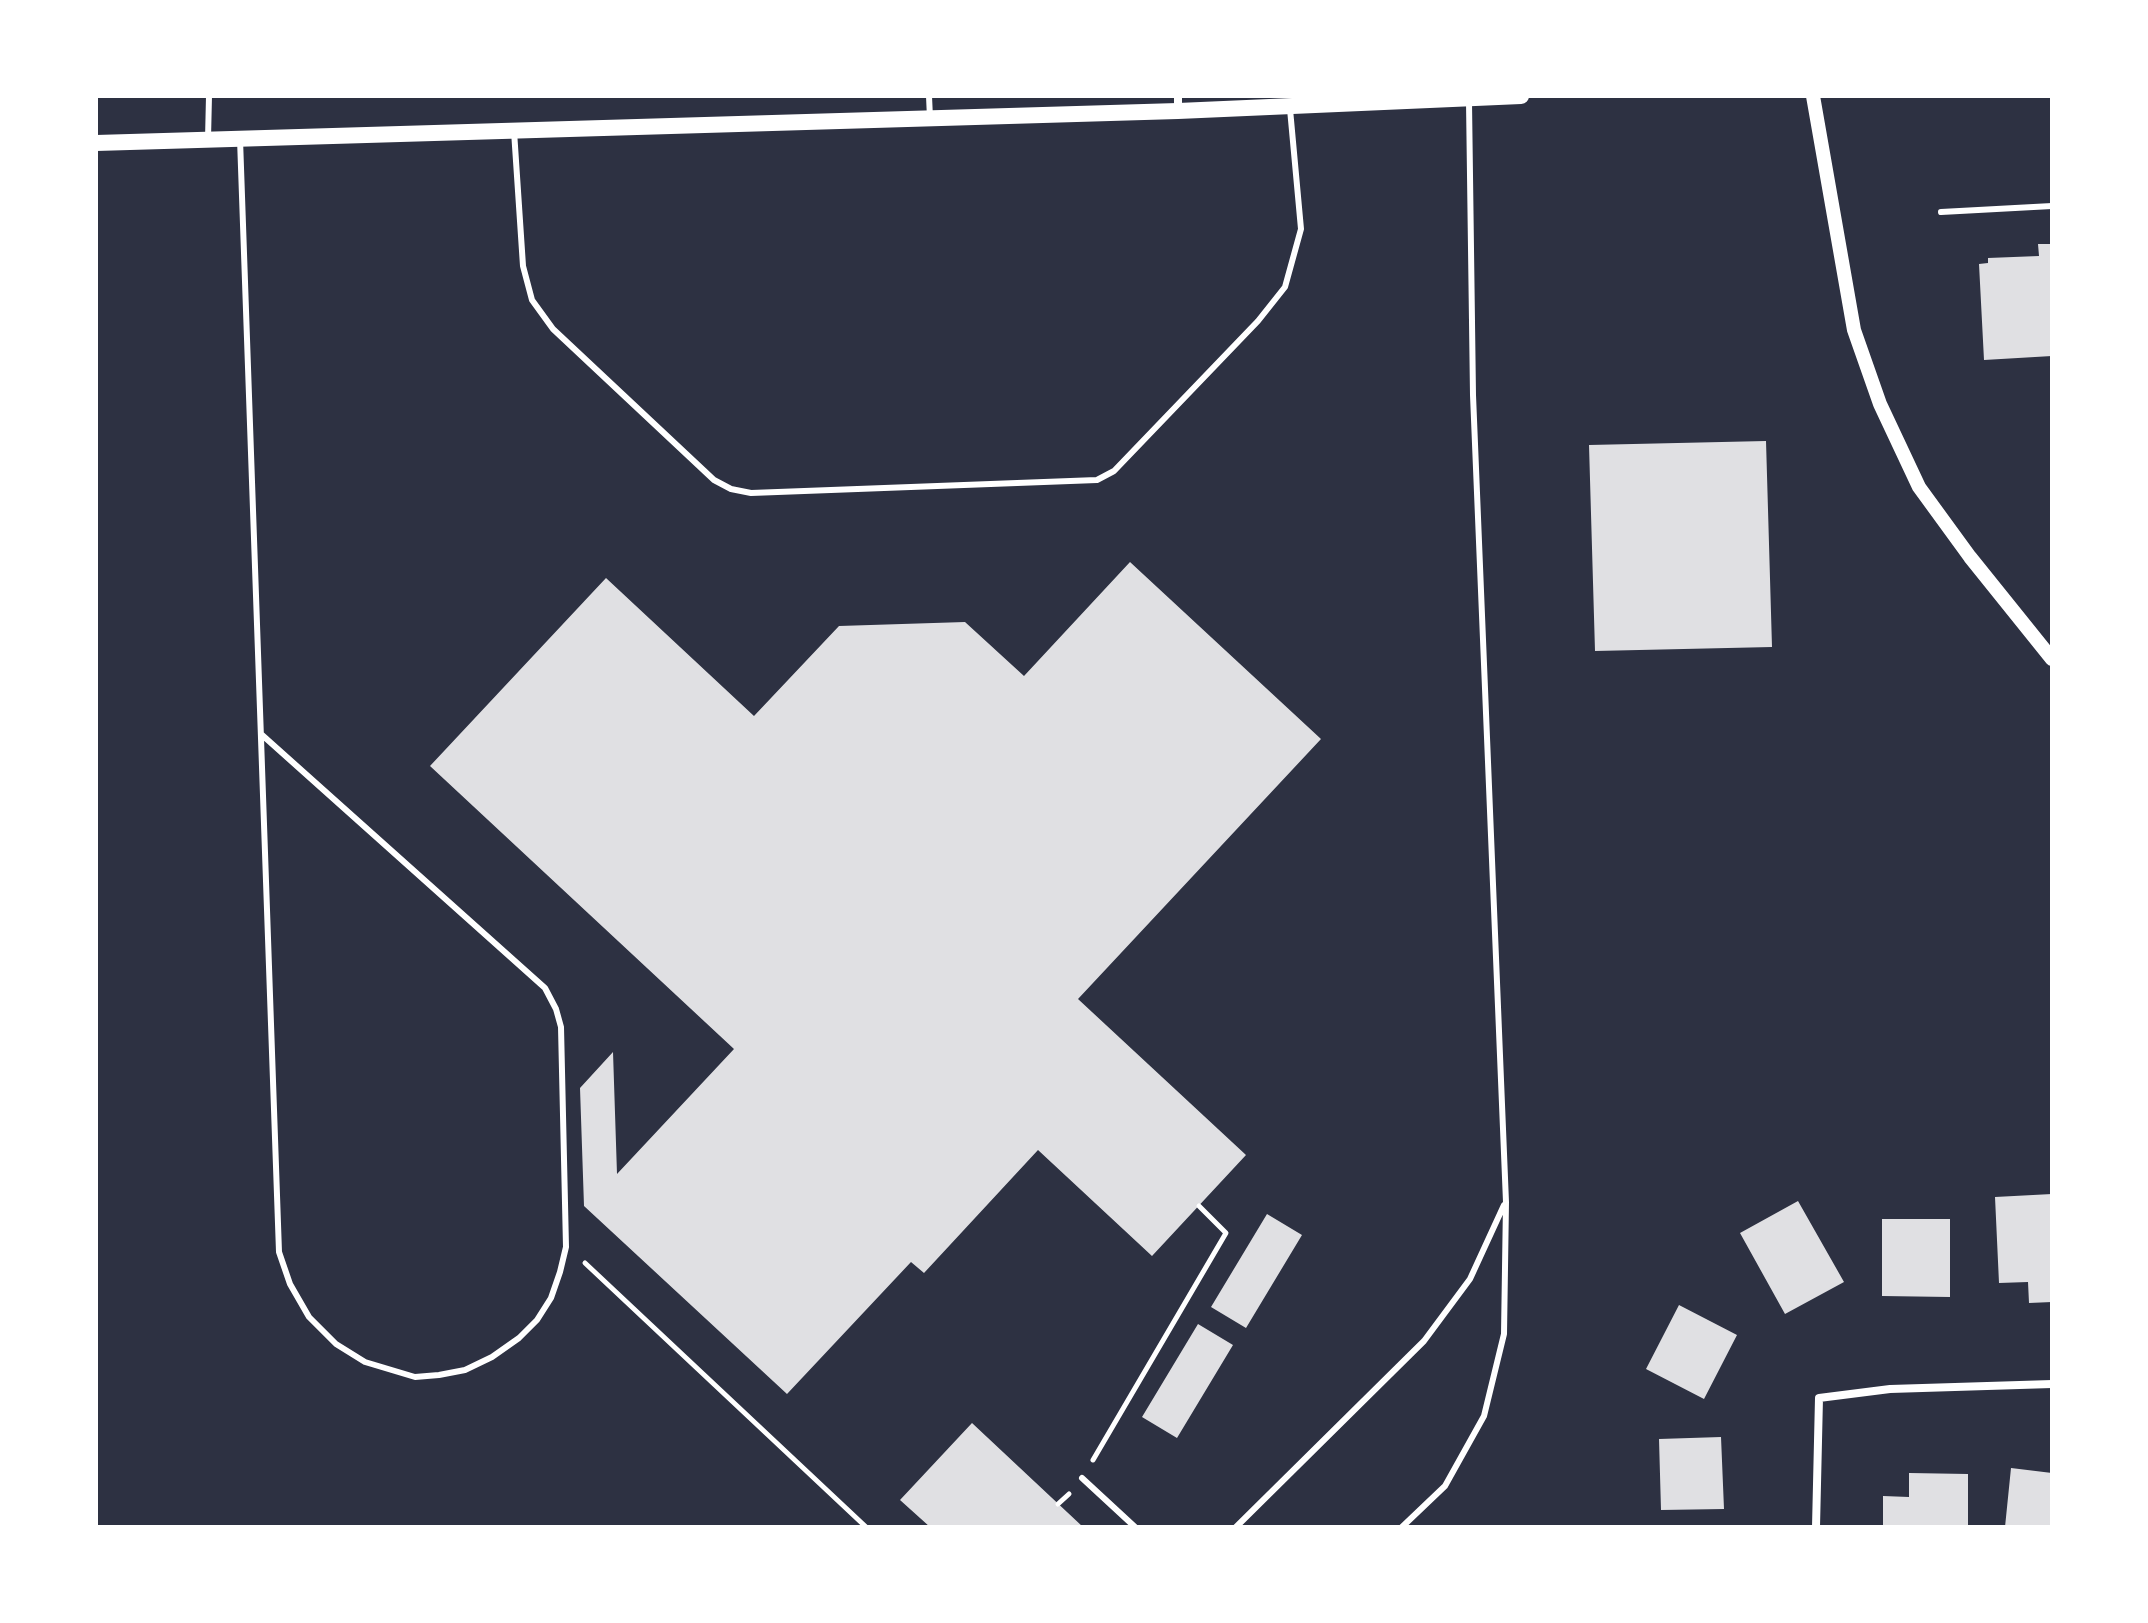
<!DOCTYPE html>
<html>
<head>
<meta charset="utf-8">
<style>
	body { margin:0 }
	#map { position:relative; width:2148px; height:1623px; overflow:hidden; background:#2d3142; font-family:Montserrat,sans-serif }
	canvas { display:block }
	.frame { position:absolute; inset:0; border:98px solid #fff; pointer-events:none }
</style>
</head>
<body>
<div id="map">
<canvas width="2148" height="1623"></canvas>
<div class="frame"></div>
</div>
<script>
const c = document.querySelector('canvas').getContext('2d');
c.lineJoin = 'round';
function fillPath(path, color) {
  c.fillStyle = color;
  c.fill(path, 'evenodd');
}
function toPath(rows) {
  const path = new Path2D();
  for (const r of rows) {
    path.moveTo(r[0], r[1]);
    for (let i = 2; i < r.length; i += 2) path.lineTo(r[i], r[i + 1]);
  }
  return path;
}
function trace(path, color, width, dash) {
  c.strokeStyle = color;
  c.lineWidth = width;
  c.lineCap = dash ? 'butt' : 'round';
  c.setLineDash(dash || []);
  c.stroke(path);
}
const building = toPath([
	[2038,244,2052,244,2052,356,1984,360,1979,264,1988,263,1988,258,2039,256],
	[1766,441,1772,647,1595,651,1589,445],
	[1130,562,1321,739,1078,999,1246,1155,1152,1256,1038,1150,924,1273,911,1262,787,1394,584,1206,580,1088,613,1052,617,1174,734,1049,430,766,606,578,754,716,839,626,965,622,1024,676],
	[2052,1194,2052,1302,2029,1303,2028,1282,1999,1283,1995,1197],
	[1798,1201,1844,1282,1785,1314,1740,1233],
	[1267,1214,1302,1235,1246,1328,1211,1307],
	[1882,1219,1950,1219,1950,1297,1882,1296],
	[1679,1305,1737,1335,1704,1399,1646,1369],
	[1198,1324,1233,1345,1177,1438,1142,1417],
	[972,1423,1083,1527,930,1527,900,1500],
	[1721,1437,1724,1509,1661,1510,1659,1439],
	[2011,1468,2052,1473,2052,1527,2005,1527],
	[1909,1473,1968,1474,1968,1527,1883,1527,1883,1496,1909,1497]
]);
const path = toPath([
	[585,1263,866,1527],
	[1093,1460,1226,1233,1199,1206],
	[1058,1504,1069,1494]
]);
const service = toPath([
	[929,96,930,118],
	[514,131,523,266,532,300,553,329,714,480,731,489,751,493,1097,480,1114,471,1258,321,1285,287,1301,229,1290,109],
	[208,139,209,96],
	[240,139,279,1252,290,1284,309,1317,336,1344,365,1362,415,1377,439,1375,465,1370,492,1357,519,1338,537,1320,551,1298,560,1272,566,1247,561,1027,556,1009,545,988,261,734],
	[1941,212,2052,206],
	[1082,1478,1135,1527],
	[1236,1527,1424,1341,1470,1279,1504,1205],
	[1402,1527,1445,1486,1484,1416,1504,1334,1506,1202,1473,395,1469,102]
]);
const minor = toPath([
	[1178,96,1178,111],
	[1816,1527,1819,1398,1890,1389,2052,1384]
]);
const tertiary = toPath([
	[1813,96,1854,330,1880,404,1919,487,1970,557,2052,659]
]);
const secondary = toPath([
	[96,143,1178,111,1521,96]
]);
fillPath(building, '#e0e0e3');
trace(path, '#fff', 5);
trace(service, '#fff', 6);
trace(minor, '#fff', 8);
trace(tertiary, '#fff', 14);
trace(secondary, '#fff', 16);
</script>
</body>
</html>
